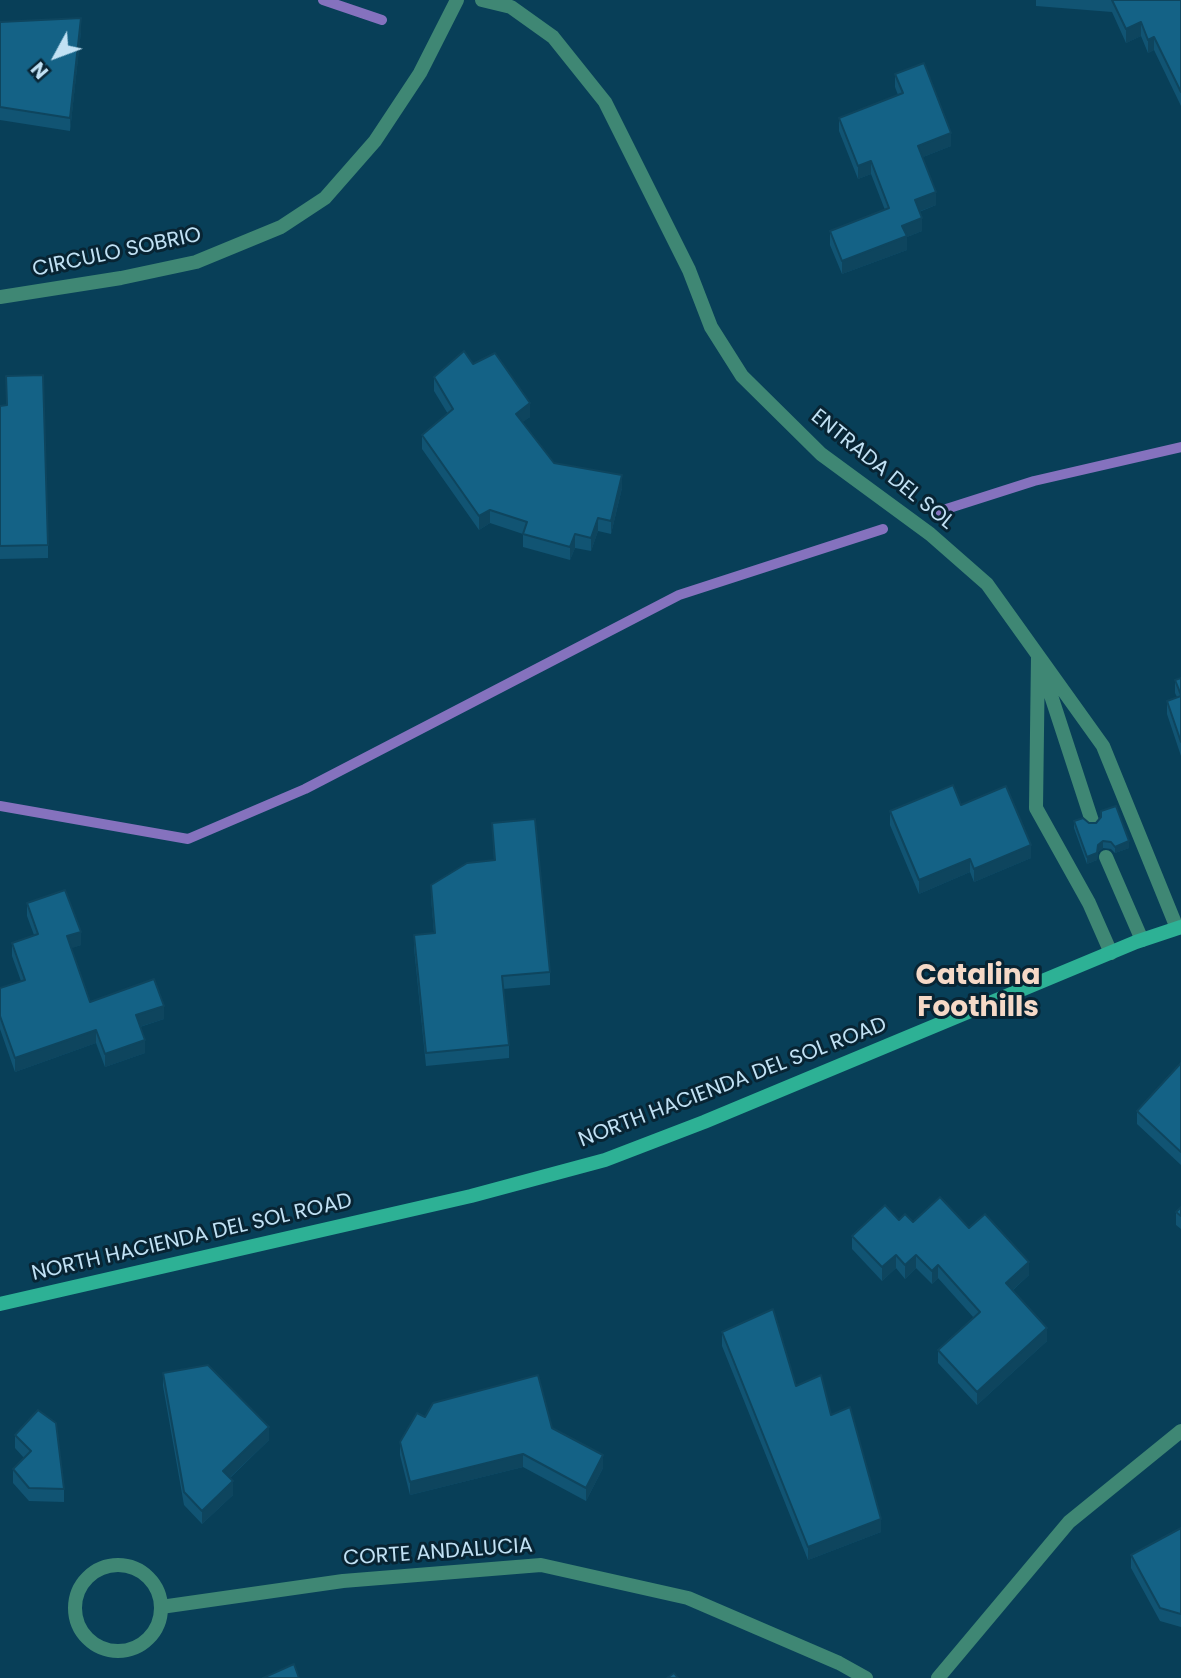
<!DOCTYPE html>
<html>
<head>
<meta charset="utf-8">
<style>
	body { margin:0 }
	#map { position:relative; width:1181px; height:1678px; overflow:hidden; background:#083f58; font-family:Poppins,sans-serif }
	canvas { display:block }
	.north { position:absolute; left:21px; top:21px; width:70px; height:70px; -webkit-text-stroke:5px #082433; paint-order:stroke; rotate:229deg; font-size:19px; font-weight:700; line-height:28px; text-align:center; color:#c1e1f4 }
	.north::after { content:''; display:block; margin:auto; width:24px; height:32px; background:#c1e1f4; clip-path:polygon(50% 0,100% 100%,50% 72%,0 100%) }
</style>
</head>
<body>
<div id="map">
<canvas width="1181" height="1678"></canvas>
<div class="north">N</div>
</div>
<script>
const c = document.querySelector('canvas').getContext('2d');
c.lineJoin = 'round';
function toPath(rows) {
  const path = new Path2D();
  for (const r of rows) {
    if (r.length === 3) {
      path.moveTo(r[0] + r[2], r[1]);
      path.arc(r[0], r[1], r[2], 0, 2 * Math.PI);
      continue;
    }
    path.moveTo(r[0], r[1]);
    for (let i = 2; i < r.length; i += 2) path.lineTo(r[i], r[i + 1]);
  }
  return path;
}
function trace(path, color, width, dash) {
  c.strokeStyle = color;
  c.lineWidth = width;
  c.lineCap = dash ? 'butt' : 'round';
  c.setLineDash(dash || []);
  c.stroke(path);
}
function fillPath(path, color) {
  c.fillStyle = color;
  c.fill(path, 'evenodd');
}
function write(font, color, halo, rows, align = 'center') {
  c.font = font + ' Poppins,sans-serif';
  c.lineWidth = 6;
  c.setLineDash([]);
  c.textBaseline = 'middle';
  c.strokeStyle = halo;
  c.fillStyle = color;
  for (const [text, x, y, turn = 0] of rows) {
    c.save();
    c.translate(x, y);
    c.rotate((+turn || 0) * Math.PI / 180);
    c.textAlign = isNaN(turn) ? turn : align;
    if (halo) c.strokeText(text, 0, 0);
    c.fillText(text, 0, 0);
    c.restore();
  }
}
const stream = toPath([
	[323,0,382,20],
	[940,511,1034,481,1181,447],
	[0,806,188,839,305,789,679,595,883,529]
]);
const street = toPath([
	[482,0,511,7,553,37,605,102,689,270,711,327,742,376,821,454,930,534,987,584,1103,746,1177,928],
	[0,297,121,278,196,262,281,227,325,198,375,141,420,73,457,0],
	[1038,656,1036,808,1089,903,1111,953],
	[1043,671,1092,821],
	[1106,857,1142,940],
	[118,1608,43],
	[161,1607,343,1581,541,1565,688,1598,839,1663,866,1678],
	[938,1678,1069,1522,1181,1431]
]);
const secondary = toPath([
	[0,1304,471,1196,605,1160,704,1122,1136,942,1181,927]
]);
const wall = toPath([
	[1036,0,1181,0,1181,106,1154,50,1148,53,1141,36,1126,43,1112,12,1036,6],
	[0,22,81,31,70,131,0,120],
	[895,74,951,146,923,157,936,205,919,212,922,231,907,237,907,250,842,274,830,245,830,231,885,210,871,174,858,179,839,131,839,118,898,95,895,87],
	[473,364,530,417,522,422,554,463,622,488,611,534,598,531,591,551,575,548,570,560,523,547,523,534,490,523,479,530,422,449,422,435,448,414,434,391,434,377],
	[0,406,48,545,48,558,0,559],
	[1181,678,1181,756,1167,714,1167,701,1177,697,1175,693,1175,680],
	[961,805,1031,858,974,882,970,872,919,894,890,825,890,811],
	[1074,821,1089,823,1129,848,1115,853,1111,849,1103,848,1098,852,1097,860,1087,864,1074,828],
	[492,823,550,972,550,985,503,989,509,1045,509,1058,426,1066,414,948,414,935,434,933,431,898,431,885,494,861],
	[27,903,81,945,71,948,90,1002,164,1019,140,1027,145,1053,105,1067,96,1043,15,1072,0,1029,0,988,21,981,12,956,12,943,34,935,27,916],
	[1181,1063,1181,1165,1137,1124,1137,1111],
	[1181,1207,1181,1229,1176,1225,1176,1212],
	[899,1220,969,1228,1029,1275,1013,1290,1047,1341,977,1405,938,1363,938,1350,974,1318,938,1278,932,1284,916,1268,905,1279,896,1268,882,1281,852,1249,852,1236],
	[722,1332,796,1386,831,1415,881,1532,808,1560,722,1346],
	[163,1373,269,1440,230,1478,233,1495,202,1524,184,1505,163,1386],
	[38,1410,64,1489,64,1502,29,1501,13,1483,13,1469,24,1458,15,1448,15,1435],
	[425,1417,552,1428,603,1468,586,1501,523,1467,410,1495,400,1455,400,1442],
	[1181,1528,1181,1627,1160,1621,1131,1568,1131,1555]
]);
const shadedWall = toPath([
	[81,18,81,31,70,131,70,118],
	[1141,22,1141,36,1126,43,1126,29],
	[1154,37,1154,50,1148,53,1148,40],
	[951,133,951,146,918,159,918,146],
	[871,161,871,174,858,179,858,166],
	[936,192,936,205,915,213,915,200],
	[922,218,922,231,907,237,907,250,842,274,842,261,902,226],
	[530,403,530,417,516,427,516,414],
	[622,475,622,488,611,534,611,521],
	[490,510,490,523,479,530,479,516],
	[598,518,598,531,591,551,591,538],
	[575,534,575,548,570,560,570,547],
	[1103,841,1103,848,1098,852,1097,860,1087,864,1087,857],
	[1129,841,1129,848,1115,853,1115,847],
	[1031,845,1031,858,974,882,974,869],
	[970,859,970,872,919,894,919,880],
	[81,932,81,945,67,950,67,936],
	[164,1006,164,1019,136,1028,136,1015],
	[96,1030,96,1043,15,1072,15,1058],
	[145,1040,145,1053,105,1067,105,1054],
	[896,1255,896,1268,882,1281,882,1267],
	[916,1255,916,1268,905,1279,905,1265],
	[1029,1262,1029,1275,1006,1296,1006,1283],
	[938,1265,938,1278,932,1284,932,1271],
	[1047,1328,1047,1341,977,1405,977,1392],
	[269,1427,269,1440,223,1484,223,1471],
	[523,1454,523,1467,410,1495,410,1482],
	[603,1455,603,1468,586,1501,586,1488],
	[233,1481,233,1495,202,1524,202,1511],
	[881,1519,881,1532,808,1560,808,1547]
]);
const building = toPath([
	[1112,0,1181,0,1181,92,1154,37,1148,40,1141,22,1126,29,1112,0],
	[81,18,70,118,0,107,0,22,81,18],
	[924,63,951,133,918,146,936,192,915,200,922,218,902,226,907,236,842,261,830,231,889,208,871,161,858,166,839,118,903,93,895,74,924,63],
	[464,351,473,364,495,353,530,403,516,414,554,463,622,475,611,521,598,518,591,538,575,534,570,547,523,534,527,522,490,510,479,516,422,435,453,409,434,377,464,351],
	[43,375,48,545,0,546,0,406,7,405,6,376,43,375],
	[1181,678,1181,695,1175,680,1181,678],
	[1181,696,1181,742,1167,701,1181,696],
	[953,785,961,805,1006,786,1031,845,974,869,970,859,919,880,890,811,953,785],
	[1116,806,1129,841,1115,847,1111,842,1103,841,1098,845,1097,853,1087,857,1074,821,1083,818,1089,823,1096,823,1101,817,1101,811,1116,806],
	[535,819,550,972,502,976,509,1045,426,1053,414,935,435,933,431,885,467,863,495,860,492,823,535,819],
	[65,890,81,932,67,936,90,1002,154,979,164,1006,136,1015,145,1040,105,1054,96,1030,15,1058,0,1016,0,988,25,980,12,943,38,934,27,903,65,890],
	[1181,1063,1181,1152,1137,1111,1181,1063],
	[940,1197,969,1228,985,1214,1029,1262,1006,1283,1047,1328,977,1392,938,1350,980,1312,938,1265,932,1271,916,1255,905,1265,896,1255,882,1267,852,1236,885,1205,899,1220,905,1214,913,1222,940,1197],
	[1181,1207,1181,1216,1176,1212,1181,1207],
	[773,1309,796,1386,821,1375,831,1415,850,1407,881,1519,808,1547,722,1332,773,1309],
	[208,1365,269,1427,223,1471,233,1481,202,1511,184,1492,163,1373,208,1365],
	[538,1375,552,1428,603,1455,586,1488,523,1454,410,1482,400,1442,417,1413,425,1417,433,1403,538,1375],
	[38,1410,56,1423,64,1489,29,1488,13,1469,31,1451,15,1435,38,1410],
	[1181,1528,1181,1614,1160,1608,1131,1555,1181,1528],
	[294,1664,299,1678,263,1678,294,1664],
	[674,1673,678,1678,667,1678,674,1673]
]);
const streetNames = [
	["CIRCULO SOBRIO",117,253,-12],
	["ENTRADA DEL SOL",882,470,39],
	["NORTH HACIENDA DEL SOL ROAD",733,1083,-21],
	["NORTH HACIENDA DEL SOL ROAD",192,1238,-13],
	["CORTE ANDALUCIA",438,1553,-4]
];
const districtNames = [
	["Catalina",978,977],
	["Foothills",978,1009]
];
trace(stream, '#8572be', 10);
trace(street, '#3f8774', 14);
trace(secondary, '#2db195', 14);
fillPath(wall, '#115473');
fillPath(shadedWall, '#0e455e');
fillPath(building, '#146286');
trace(building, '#0e455e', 2);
write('21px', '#c1e1f4', '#082433', streetNames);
write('bold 28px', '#f5d9c7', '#082433', districtNames);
</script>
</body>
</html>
